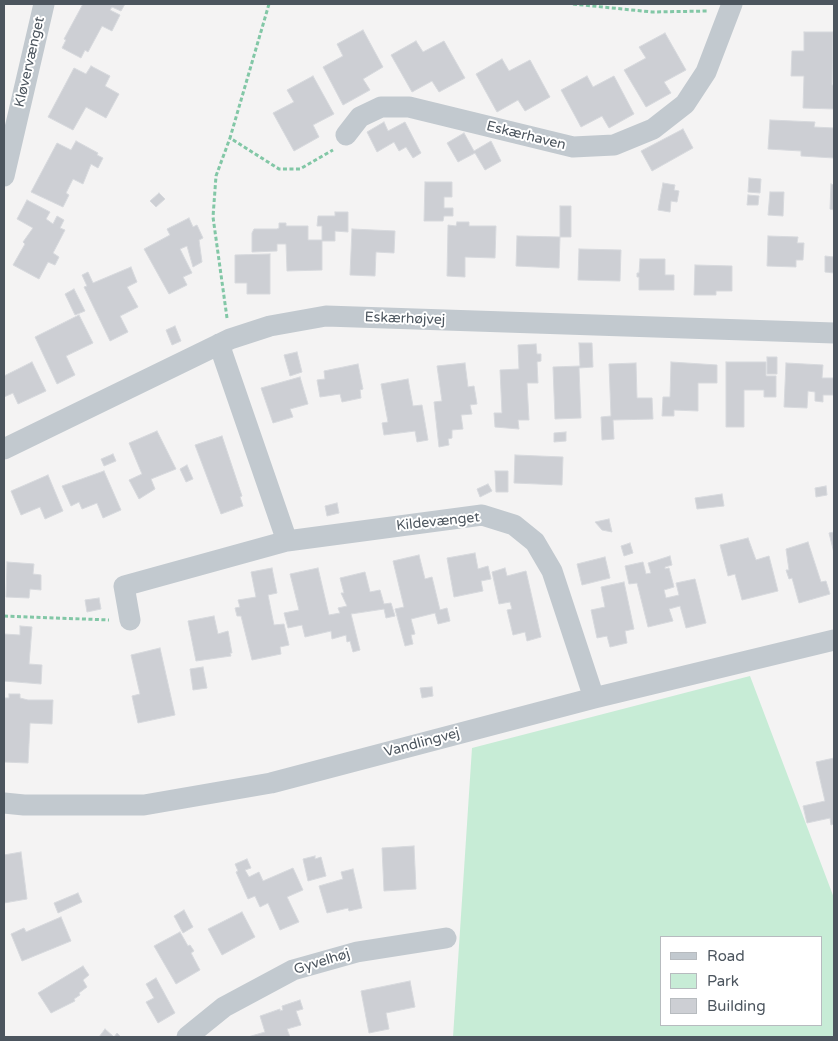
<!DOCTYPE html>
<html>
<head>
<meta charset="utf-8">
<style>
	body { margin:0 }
	#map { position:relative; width:838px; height:1041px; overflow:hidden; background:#f4f3f3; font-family:"Varela Round",sans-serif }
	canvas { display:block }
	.frame { position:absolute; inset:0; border:5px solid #4c555e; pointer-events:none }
	.legend { position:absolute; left:660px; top:936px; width:162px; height:90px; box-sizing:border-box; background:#fff; border:1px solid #b7bbbf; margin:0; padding:6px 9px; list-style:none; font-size:15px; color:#4c555e }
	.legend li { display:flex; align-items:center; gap:10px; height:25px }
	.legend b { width:25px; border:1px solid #b7bbbf }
</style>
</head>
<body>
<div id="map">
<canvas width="838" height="1041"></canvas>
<div class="frame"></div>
<ul class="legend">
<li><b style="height:6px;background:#c2c9cf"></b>Road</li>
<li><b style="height:14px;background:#c7ecd6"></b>Park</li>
<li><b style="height:14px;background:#cdcfd4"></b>Building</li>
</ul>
</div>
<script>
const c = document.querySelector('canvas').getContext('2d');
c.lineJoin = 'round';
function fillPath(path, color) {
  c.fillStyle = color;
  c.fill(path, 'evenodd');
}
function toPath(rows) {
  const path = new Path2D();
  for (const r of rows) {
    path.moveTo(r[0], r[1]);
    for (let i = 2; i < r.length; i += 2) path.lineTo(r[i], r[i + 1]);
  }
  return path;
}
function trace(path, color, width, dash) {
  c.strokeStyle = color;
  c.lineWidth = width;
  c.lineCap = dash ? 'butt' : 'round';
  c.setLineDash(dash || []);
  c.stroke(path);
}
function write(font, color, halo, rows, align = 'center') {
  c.font = font + ' "Varela Round",sans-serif';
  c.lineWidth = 4;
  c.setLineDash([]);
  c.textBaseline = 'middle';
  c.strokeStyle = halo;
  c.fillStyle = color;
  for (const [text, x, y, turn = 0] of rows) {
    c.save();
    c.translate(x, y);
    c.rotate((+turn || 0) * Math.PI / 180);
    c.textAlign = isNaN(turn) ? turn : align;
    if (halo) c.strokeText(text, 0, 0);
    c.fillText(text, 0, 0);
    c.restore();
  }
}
const green = toPath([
	[750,676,834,898,834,1037,453,1037,472,748],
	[662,937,822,937,822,1025,662,1025]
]);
const building = toPath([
	[83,4,125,4,121,11,112,7,110,10,120,15,112,31,102,26,88,52,85,50,81,58,62,48,66,40,64,39,83,4],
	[363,30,383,67,363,79,370,90,343,105,323,67,343,56,337,44,363,30],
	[804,32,833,32,832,85,834,85,834,109,803,108,804,76,791,76,792,51,804,51,804,32],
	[665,33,686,70,664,82,671,93,646,107,624,70,646,58,639,47,665,33],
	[416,41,423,52,444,41,465,78,439,92,432,81,412,92,391,55,416,41],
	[502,59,509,71,530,60,550,97,525,111,518,100,497,112,476,74,502,59],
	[91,66,110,76,105,86,119,94,106,118,86,107,73,130,48,117,74,68,86,74,91,66],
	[313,76,334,114,313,125,319,137,294,151,273,113,294,102,287,90,313,76],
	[587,76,593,87,614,76,634,114,609,128,602,116,581,127,561,90,587,76],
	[770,120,815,122,814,127,834,128,834,168,834,158,801,156,801,151,768,149,770,120],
	[384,122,388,131,405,122,421,153,413,158,406,147,399,151,394,142,377,152,367,132,384,122],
	[683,129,693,148,652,171,641,151,683,129],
	[464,133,474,151,491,141,501,161,485,170,475,153,458,162,447,143,464,133],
	[76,141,98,153,97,155,103,158,98,168,91,164,83,184,73,179,66,193,69,195,63,207,31,192,57,143,71,150,76,141],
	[749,178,761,179,760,193,748,192,749,178],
	[425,182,452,182,452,197,444,197,444,208,453,208,453,216,444,216,443,221,424,221,425,182],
	[663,183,675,185,674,190,679,191,677,202,671,201,670,212,658,210,663,183],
	[831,184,834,185,834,210,830,209,831,184],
	[770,192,784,192,783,216,768,215,770,192],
	[159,193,165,199,156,207,150,201,159,193],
	[748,195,759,196,758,205,747,205,748,195],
	[27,200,50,212,46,219,53,224,57,216,64,220,60,228,65,230,53,253,59,257,55,265,48,262,39,279,13,265,25,244,23,242,33,228,17,219,27,200],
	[560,206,571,206,571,237,560,237,560,206],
	[335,212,348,212,348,232,335,231,335,241,322,241,322,270,287,271,286,244,277,244,277,251,252,252,252,233,254,229,277,229,279,228,279,223,286,223,286,226,308,226,308,240,322,240,322,226,317,226,318,216,335,216,335,212],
	[189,218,193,227,197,225,203,238,199,240,202,262,193,267,187,246,180,249,192,273,183,277,187,285,169,294,144,249,170,235,167,229,189,218],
	[457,222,469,222,469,226,496,226,495,258,465,257,465,277,447,276,448,225,456,226,457,222],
	[352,229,395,231,394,253,376,252,375,276,350,275,352,229],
	[517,236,560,237,559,268,516,266,517,236],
	[768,236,798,237,797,243,804,243,803,260,796,260,796,267,767,266,768,236],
	[834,247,834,273,825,272,825,256,834,257,834,247],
	[579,249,621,250,620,281,578,280,579,249],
	[270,254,270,294,247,294,247,283,235,283,235,255,270,254],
	[640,259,665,259,665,275,674,275,674,290,639,290,639,277,637,277,637,273,639,273,640,259],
	[695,265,732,266,732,291,716,291,716,295,694,295,695,265],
	[131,267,137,282,127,287,138,307,120,316,128,332,110,341,84,287,87,286,82,275,88,272,93,283,131,267],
	[74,289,85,311,75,315,65,294,74,289],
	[79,315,93,343,66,356,75,375,57,384,35,337,79,315],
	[175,326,181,341,172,345,166,330,175,326],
	[579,343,592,343,593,367,579,368,581,418,555,419,553,367,580,366,579,343],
	[536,344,537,354,541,354,541,361,537,362,538,383,527,383,529,420,518,420,519,429,495,427,494,413,502,413,500,370,519,369,518,345,536,344],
	[297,352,302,372,290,376,284,355,297,352],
	[767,357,777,357,777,374,767,374,767,357],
	[32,362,46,391,18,404,13,393,4,397,4,376,32,362],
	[671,362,717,365,717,383,698,383,698,411,674,410,674,416,662,416,663,397,670,397,671,362],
	[726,362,766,362,766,376,776,376,776,397,764,397,764,390,744,390,744,427,726,427,726,362],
	[465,363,468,387,474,386,477,404,470,405,472,414,461,415,463,429,452,430,452,438,448,439,449,445,439,447,434,402,442,401,437,366,465,363],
	[636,363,637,398,652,398,653,419,613,420,614,439,602,440,601,417,611,416,609,364,636,363],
	[786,363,823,365,822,378,834,378,833,395,823,395,823,402,815,401,815,392,808,391,807,408,784,407,786,363],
	[358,364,363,389,360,390,361,398,342,402,340,394,320,397,317,380,325,379,324,371,358,364],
	[300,377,308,404,290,409,293,417,273,423,261,388,300,377],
	[408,379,413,406,422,405,428,440,417,442,415,431,384,435,382,423,388,422,381,384,408,379],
	[157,431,176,469,151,479,155,489,139,499,129,480,142,474,129,443,157,431],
	[566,432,566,441,554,442,554,433,566,432],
	[222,436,242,496,240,497,243,506,221,514,195,445,222,436],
	[113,454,116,461,104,466,101,459,113,454],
	[515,455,563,457,562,485,514,483,515,455],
	[187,465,193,479,186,482,180,469,187,465],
	[104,471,121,510,103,518,97,503,82,509,79,502,71,506,62,486,104,471],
	[495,471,508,471,508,492,496,492,495,471],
	[48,475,63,511,45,519,40,507,21,515,11,491,48,475],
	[488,484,492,491,480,497,477,489,488,484],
	[826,486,827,495,816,497,815,488,826,486],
	[722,494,724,506,697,509,695,498,722,494],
	[337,503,339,513,327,516,325,506,337,503],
	[609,519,612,532,602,530,595,522,609,519],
	[834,532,834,553,829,533,834,532],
	[748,538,756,560,769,556,778,591,742,600,735,574,728,576,720,545,748,538],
	[808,542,821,582,826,581,830,594,799,603,792,578,789,579,786,570,789,570,786,549,808,542],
	[630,543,633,553,624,556,621,546,630,543],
	[475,553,478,569,488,566,491,579,481,581,483,591,454,597,447,558,475,553],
	[419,555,425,579,432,577,440,610,447,608,450,621,438,624,435,613,411,619,415,634,411,635,413,644,405,646,395,609,404,607,393,561,419,555],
	[670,556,672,565,665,567,665,569,669,568,674,587,664,590,666,598,679,595,676,583,695,579,706,623,686,628,680,606,669,609,673,621,648,627,637,583,629,584,625,566,643,562,646,574,651,573,648,563,670,556],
	[605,557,610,578,582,585,577,564,605,557],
	[7,562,34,564,33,574,41,575,41,590,30,589,29,598,6,597,7,562],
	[272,568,277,593,268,595,274,625,284,624,289,645,280,647,281,654,252,660,241,616,237,616,235,608,240,607,238,600,256,597,251,572,272,568],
	[318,568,329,615,340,613,338,608,347,606,341,593,344,593,340,578,365,572,370,592,380,590,384,604,391,603,395,616,386,618,384,609,351,614,360,650,353,652,350,641,347,642,346,635,332,639,331,631,305,637,302,625,288,628,284,613,299,610,290,574,318,568],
	[505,568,507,576,526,571,541,637,527,641,525,632,513,635,507,610,512,609,510,602,499,604,492,572,505,568],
	[624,582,634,629,625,631,627,643,610,647,607,636,597,638,591,610,605,607,601,587,624,582],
	[99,598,101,609,87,612,85,600,99,598],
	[214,616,218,634,228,631,232,653,230,653,231,656,196,661,188,621,214,616],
	[20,626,32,627,29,664,42,665,41,684,4,681,4,634,20,635,20,626],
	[160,648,175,715,138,723,132,696,140,694,131,655,160,648],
	[203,667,207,688,193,690,190,669,203,667],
	[432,687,433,696,422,698,420,688,432,687],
	[9,694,20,694,20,698,28,700,53,700,52,724,30,723,28,763,4,762,4,698,9,698,9,694],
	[834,758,834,824,831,825,830,818,807,823,803,806,825,801,816,762,834,758],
	[414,846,416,889,384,891,382,848,414,846],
	[21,852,27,899,4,903,4,855,21,852],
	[315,856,315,859,321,857,326,876,308,881,303,859,315,856],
	[247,859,251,868,245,870,249,877,259,872,263,881,293,868,303,890,287,897,299,922,280,930,268,903,260,907,255,896,248,899,236,872,238,871,235,864,247,859],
	[353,869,362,908,349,911,348,908,327,913,319,886,343,879,341,872,353,869],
	[78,893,82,902,58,913,54,903,78,893],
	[184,910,193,927,183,933,174,916,184,910],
	[242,912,255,937,222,955,208,929,242,912],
	[61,917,71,941,22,961,11,934,24,928,26,932,61,917],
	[180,932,188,946,190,945,194,951,191,953,200,970,176,984,154,946,180,932],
	[83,966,89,975,83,980,87,987,79,993,80,995,74,999,75,1001,51,1013,38,993,83,966],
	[156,978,175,1013,158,1023,146,1002,154,998,146,984,156,978],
	[410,981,415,1007,386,1013,389,1029,369,1033,361,991,410,981],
	[300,1000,303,1009,296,1011,301,1025,287,1029,290,1037,248,1037,265,1032,260,1016,280,1009,280,1011,283,1010,282,1006,300,1000],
	[105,1029,114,1037,117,1033,121,1037,99,1037,105,1029]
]);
const path = toPath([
	[269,4,230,138,279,169,300,169,333,150],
	[573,4,652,12,709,11],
	[227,318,213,217,216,176,230,138],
	[4,616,109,620]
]);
const minor = toPath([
	[346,135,360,117,381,107,409,107,573,147,614,145,653,129,685,104,706,72,732,4],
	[4,176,44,4],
	[219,344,287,541],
	[4,449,230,339,270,326,326,316,834,333],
	[130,620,124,586,287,541,482,515,514,525,535,542,552,571,594,698],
	[4,803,24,805,144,805,271,783,594,698,834,640],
	[187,1037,224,1007,293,970,357,952,446,938]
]);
const streetNames = [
	["Kløvervænget",30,62,-77],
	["Eskærhaven",526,136,14],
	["Eskærhøjvej",405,319,2],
	["Kildevænget",438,522,-6],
	["Vandlingvej",422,743,-15],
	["Gyvelhøj",322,962,-17]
];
fillPath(green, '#c7ecd6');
fillPath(building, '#cdcfd4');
trace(building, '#d7d9dd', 1);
trace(path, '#82c7a6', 3, [4, 2.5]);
trace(minor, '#c2c9cf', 21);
write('14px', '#4c555e', '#fff', streetNames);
</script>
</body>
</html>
